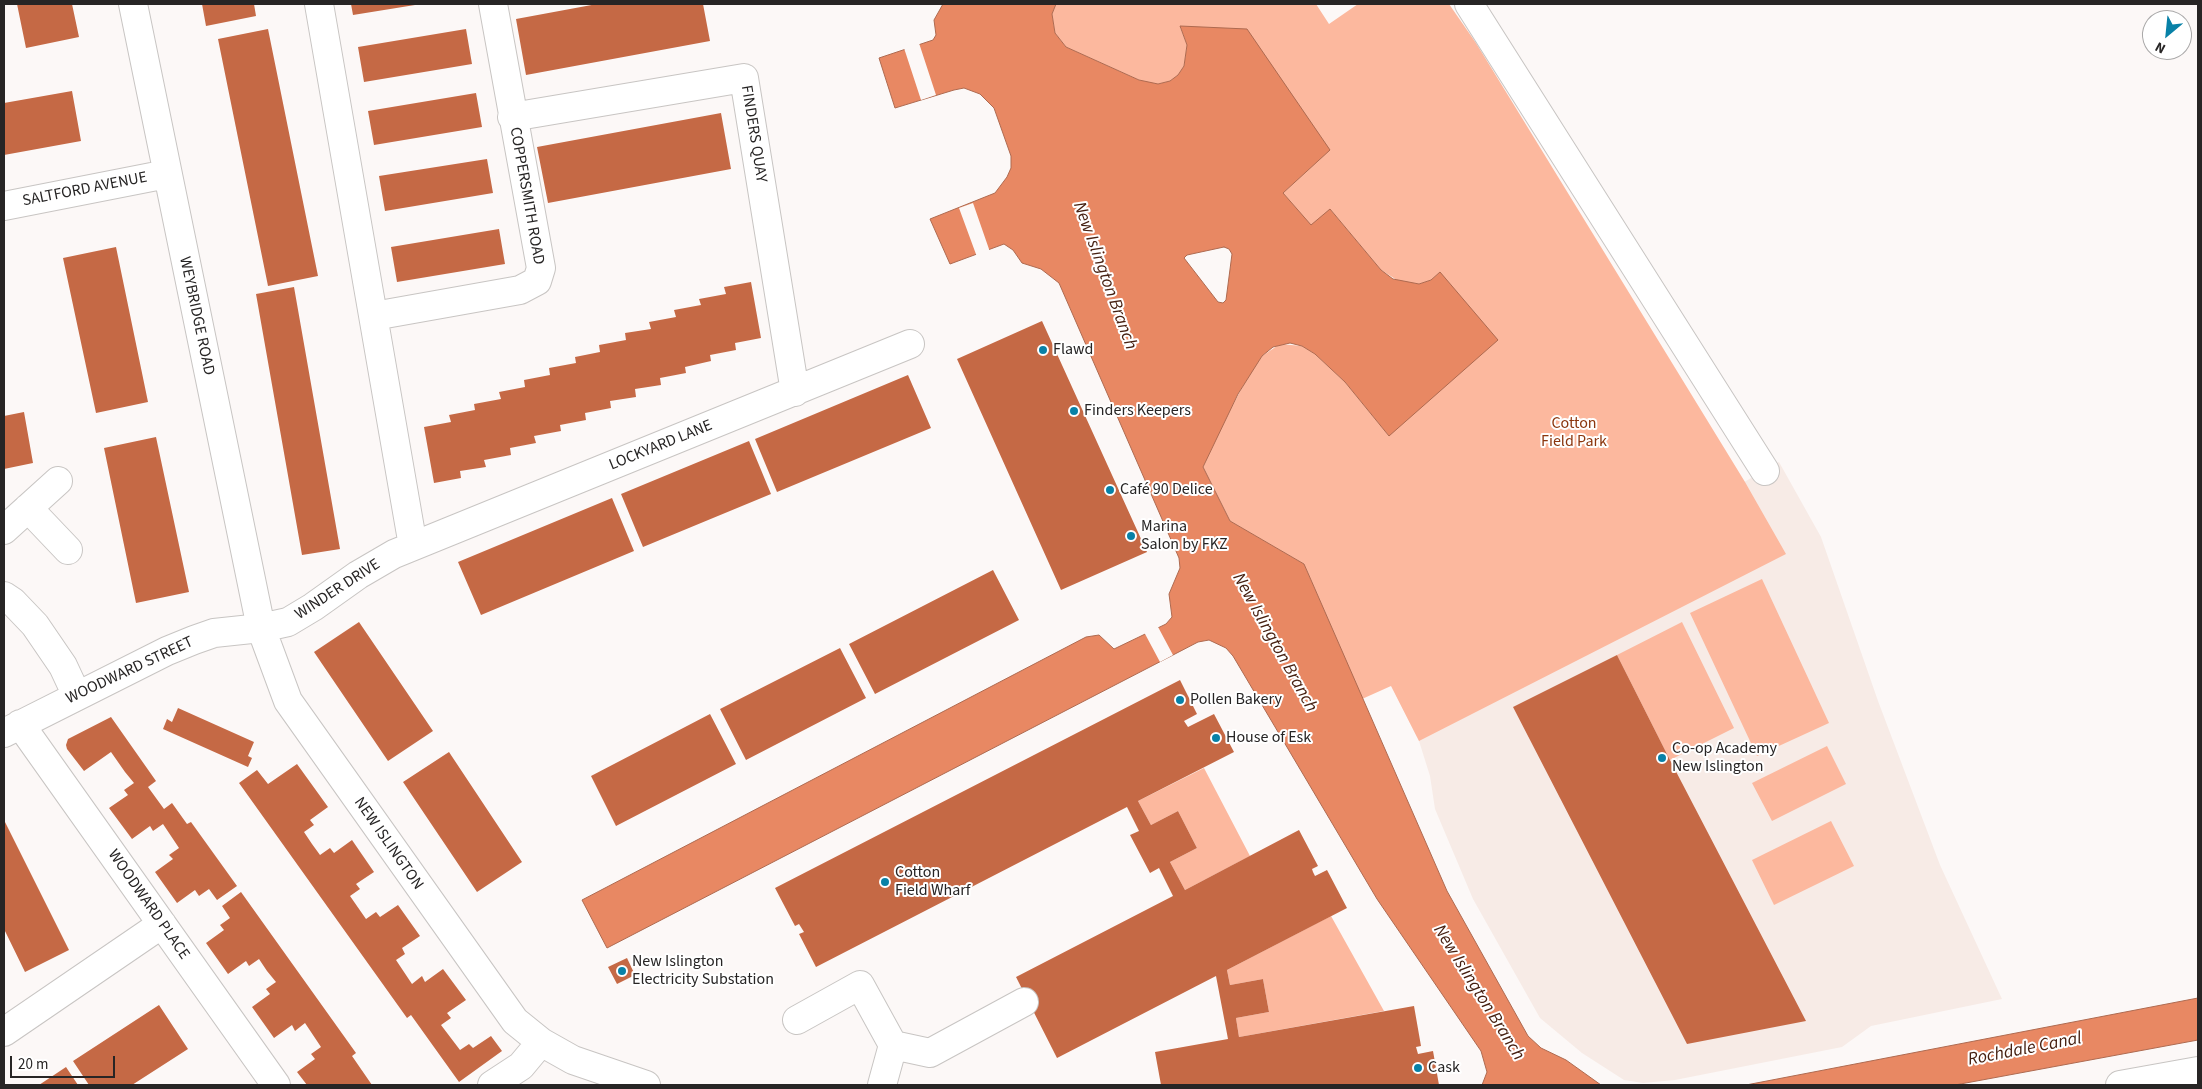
<!DOCTYPE html>
<html>
<head>
<meta charset="utf-8">
<style>
	body { margin:0 }
	#map { position:relative; width:2202px; height:1089px; overflow:hidden; background:#fcf8f7; font-family:"Source Sans 3",sans-serif }
	canvas { display:block }
	.frame { position:absolute; inset:0; border:5px solid #272525; pointer-events:none }
	.north { position:absolute; left:2142px; top:10px; width:50px; height:50px; box-sizing:border-box; background:#fff; border:1px solid #a9a8a8; border-radius:50%; rotate:208deg; font-size:14px; font-weight:700; line-height:20px; text-align:center; color:#272525 }
	.north::after { content:''; display:block; margin:auto; width:18px; height:22px; background:#0881a7; clip-path:polygon(50% 0,100% 100%,50% 72%,0 100%) }
	.scale { position:absolute; left:10px; top:1056px; width:105px; height:22px; box-sizing:border-box; border:2px solid #272525; border-top:0; padding-left:6px; font-size:15px; line-height:18px; white-space:nowrap; color:#272525; -webkit-text-stroke:4px #fff; paint-order:stroke }
</style>
</head>
<body>
<div id="map">
<canvas width="2202" height="1089"></canvas>
<div class="frame"></div>
<div class="north">N</div>
<div class="scale">20 m</div>
</div>
<script>
const c = document.querySelector('canvas').getContext('2d');
c.lineJoin = 'round';
function fillPath(path, color) {
  c.fillStyle = color;
  c.fill(path, 'evenodd');
}
function toPath(rows) {
  const path = new Path2D();
  for (const r of rows) {
    path.moveTo(r[0], r[1]);
    for (let i = 2; i < r.length; i += 2) path.lineTo(r[i], r[i + 1]);
  }
  return path;
}
function trace(path, color, width, dash) {
  c.strokeStyle = color;
  c.lineWidth = width;
  c.lineCap = dash ? 'butt' : 'round';
  c.setLineDash(dash || []);
  c.stroke(path);
}
function write(font, color, halo, rows, align = 'center') {
  c.font = font + ' "Source Sans 3",sans-serif';
  c.lineWidth = 4;
  c.setLineDash([]);
  c.textBaseline = 'middle';
  c.strokeStyle = halo;
  c.fillStyle = color;
  for (const [text, x, y, turn = 0] of rows) {
    c.save();
    c.translate(x, y);
    c.rotate((+turn || 0) * Math.PI / 180);
    c.textAlign = isNaN(turn) ? turn : align;
    if (halo) c.strokeText(text, 0, 0);
    c.fillText(text, 0, 0);
    c.restore();
  }
}
const built = toPath([
	[1779,462,1821,537,1878,701,1940,865,2002,999,1871,1026,1842,1047,1675,1080,1643,1083,1624,1080,1582,1053,1540,1018,1473,899,1435,809,1430,776,1419,741,1391,685]
]);
const green = toPath([
	[1056,4,1316,4,1329,24,1358,4,1449,4,1476,43,1745,482,1786,554,1419,741,1391,686,1362,699,1304,564,1230,521,1203,467,1221,427,1251,371,1262,356,1280,344,1302,346,1315,354,1345,382,1389,436,1440,272,1431,280,1419,284,1400,282,1381,270,1331,210,1311,226,1283,193,1329,150,1180,27,1187,45,1184,66,1178,75,1170,81,1158,84,1146,83,1066,47,1055,33,1052,14],
	[1762,579,1829,723,1757,756,1690,613],
	[1682,622,1734,728,1670,760,1617,655],
	[1827,746,1846,784,1772,821,1752,783],
	[1204,768,1250,856,1185,890,1170,862,1197,848,1178,811,1151,825,1138,801],
	[1831,821,1854,866,1774,905,1752,860],
	[1331,916,1384,1011,1239,1037,1236,1018,1269,1012,1263,979,1230,985,1227,970]
]);
const water = toPath([
	[943,4,1056,4,1052,14,1055,33,1066,47,1139,80,1158,84,1170,81,1178,75,1184,66,1187,45,1180,26,1247,29,1330,150,1283,193,1311,225,1330,209,1381,270,1393,279,1419,284,1431,280,1440,272,1498,340,1389,436,1345,382,1315,354,1302,346,1290,343,1273,347,1262,356,1238,394,1203,467,1230,521,1304,564,1447,891,1528,1036,1541,1048,1566,1060,1601,1085,1482,1085,1487,1072,1481,1051,1377,899,1233,656,1226,648,1209,640,1198,642,1173,655,607,948,582,900,1086,637,1099,635,1114,649,1166,624,1172,617,1169,594,1180,568,1179,558,1059,283,1041,269,1022,263,1013,250,1004,244,950,264,930,219,995,193,1007,177,1011,168,1011,156,994,108,980,94,964,88,954,90,895,108,879,58,933,40,936,35,934,20,943,4],
	[1224,247,1229,249,1232,254,1226,300,1223,303,1218,302,1184,258,1187,255,1224,247],
	[2198,998,2198,1040,1955,1085,1746,1085,2198,998]
]);
const pier = toPath([
	[919,43,936,95,921,100,904,48],
	[973,203,990,252,977,257,959,208],
	[1157,625,1173,655,1160,662,1144,632]
]);
const building = toPath([
	[17,4,72,4,79,37,26,48],
	[202,4,254,4,256,16,206,26],
	[351,4,414,4,415,5,353,15],
	[597,4,703,4,710,41,526,75,516,19],
	[268,29,318,276,268,286,218,39],
	[466,29,472,64,364,82,358,47],
	[72,91,81,141,4,155,4,103],
	[476,93,482,127,374,145,368,111],
	[721,113,731,169,548,203,537,147],
	[487,159,493,193,385,211,379,176],
	[499,229,505,264,397,282,391,247],
	[116,247,148,402,96,413,63,258],
	[751,282,761,338,735,343,736,350,710,355,711,361,685,367,686,373,660,378,661,385,635,389,636,397,610,401,611,408,585,413,586,420,560,425,561,431,534,436,536,443,510,448,511,455,484,460,486,467,460,471,461,478,434,483,424,427,451,422,449,415,475,410,474,404,501,399,499,392,525,387,524,380,550,375,549,368,576,363,575,357,600,352,599,345,626,340,625,333,651,329,649,322,676,317,674,310,701,305,699,299,726,294,724,287],
	[294,287,340,549,302,555,256,294],
	[1042,321,1147,552,1061,590,957,359],
	[908,375,931,428,777,492,755,439],
	[24,412,33,463,4,469,4,416],
	[156,437,189,592,136,603,104,448],
	[749,441,771,494,643,547,621,494],
	[612,498,634,551,481,615,458,562],
	[993,570,1019,620,875,694,849,644],
	[359,622,433,731,388,761,314,652],
	[840,648,866,698,746,760,720,709],
	[1617,655,1670,760,1806,1021,1687,1044,1513,707],
	[1180,680,1197,714,1184,721,1188,727,1214,714,1234,752,1138,801,1151,825,1178,811,1197,848,1170,862,1185,890,1299,830,1318,866,1312,869,1313,872,1315,876,1327,870,1347,908,1227,970,1230,985,1263,979,1269,1012,1236,1018,1239,1037,1414,1006,1421,1046,1416,1047,1418,1054,1433,1051,1439,1085,1161,1085,1155,1052,1228,1039,1216,976,1057,1058,1016,977,1173,896,1159,868,1150,873,1130,835,1139,831,1127,807,816,967,799,934,804,932,799,924,795,926,775,888],
	[178,708,254,742,248,756,252,758,248,767,163,729,167,719,172,722],
	[710,714,736,764,616,826,591,776],
	[111,717,156,781,148,787,164,809,172,803,187,824,191,822,237,886,217,900,209,889,199,896,195,890,177,903,155,872,173,859,169,855,179,848,163,824,153,831,150,826,132,839,109,808,128,795,124,790,134,783,125,772,111,752,84,771,67,749,66,745,68,739],
	[449,752,522,862,477,892,403,782],
	[297,764,328,807,310,820,314,825,304,832,312,844,320,855,330,848,334,853,352,840,374,872,356,884,360,889,350,896,366,919,376,912,380,917,398,905,420,936,402,948,405,954,396,960,412,984,422,976,425,982,443,969,466,1000,447,1013,451,1018,441,1025,460,1050,469,1044,473,1048,491,1036,502,1051,459,1082,411,1015,407,1018,239,783,257,770,268,784],
	[4,820,69,950,25,972,4,929],
	[241,892,356,1053,352,1056,372,1085,307,1085,297,1072,315,1059,311,1054,321,1047,305,1023,295,1031,292,1025,274,1038,252,1007,270,994,266,989,276,982,267,971,259,959,249,966,246,961,228,974,206,943,224,930,220,925,230,918,222,906],
	[627,958,635,975,617,984,608,967],
	[159,1005,188,1049,132,1085,89,1085,73,1061],
	[66,1067,78,1085,39,1085]
]);
const minor = toPath([
	[133,4,261,628,288,701,515,1021,541,1042,573,1060,646,1085],
	[319,4,413,546],
	[1469,4,1765,471],
	[512,117,744,78,795,392],
	[4,206,167,174],
	[374,316,520,290,537,281,541,268,493,4],
	[28,508,68,550],
	[4,530,58,481],
	[4,596,13,602,35,625,63,666,77,696],
	[20,724,276,1085],
	[4,733,167,651,194,640,214,633,261,628,288,622,313,607,358,575,394,554,910,344],
	[797,1020,860,985,893,1045,882,1085],
	[4,1032,162,924],
	[893,1045,930,1053,1024,1002],
	[492,1085,521,1066,541,1042],
	[2120,1085,2198,1071]
]);
const markers = [
	[1043,350,5,"#0881a7"],
	[1074,411,5,"#0881a7"],
	[1110,490,5,"#0881a7"],
	[1131,536,5,"#0881a7"],
	[1180,700,5,"#0881a7"],
	[1216,738,5,"#0881a7"],
	[1662,758,5,"#0881a7"],
	[885,882,5,"#0881a7"],
	[622,971,5,"#0881a7"],
	[1418,1068,5,"#0881a7"]
];
const streetNames = [
	["FINDERS QUAY",753,134,81],
	["SALTFORD AVENUE",85,190,-11],
	["COPPERSMITH ROAD",526,196,80],
	["WEYBRIDGE ROAD",196,316,78],
	["LOCKYARD LANE",661,446,-22],
	["WINDER DRIVE",338,590,-33],
	["WOODWARD STREET",130,671,-25],
	["NEW ISLINGTON",388,844,55],
	["WOODWARD PLACE",148,905,55]
];
const poiNames = [
	["Flawd",1053,350],
	["Finders Keepers",1084,411],
	["Café 90 Delice",1120,490],
	["Marina",1141,527],
	["Salon by FKZ",1141,545],
	["Pollen Bakery",1190,700],
	["House of Esk",1226,738],
	["Co-op Academy",1672,749],
	["New Islington",1672,767],
	["Cotton",895,873],
	["Field Wharf",895,891],
	["New Islington",632,962],
	["Electricity Substation",632,980],
	["Cask",1428,1068]
];
const parkNames = [
	["Cotton",1574,424],
	["Field Park",1574,442]
];
const waterNames = [
	["New Islington Branch",1104,276,70],
	["New Islington Branch",1274,643,61],
	["New Islington Branch",1478,993,58],
	["Rochdale Canal",2025,1050,-11]
];
fillPath(built, '#f7ebe6');
fillPath(green, '#fcb89e');
fillPath(water, '#e88863');
trace(water, '#ae6a50', 1);
fillPath(pier, '#fcf8f7');
fillPath(building, '#c56945');
trace(minor, '#c8c5c3', 30);
trace(minor, '#fff', 28);
for (const [x, y, r, color] of markers) {
  const dot = new Path2D();
  dot.arc(x, y, r, 0, 2 * Math.PI);
  c.fillStyle = color;
  c.fill(dot);
  trace(dot, '#fff', 2);
}
write('16px', '#272525', '#fff', streetNames);
write('16px', '#272525', '#fff', poiNames, 'left');
write('16px', '#8b360e', '#fff', parkNames);
write('italic 18px', '#462011', '#fff', waterNames);
</script>
</body>
</html>
